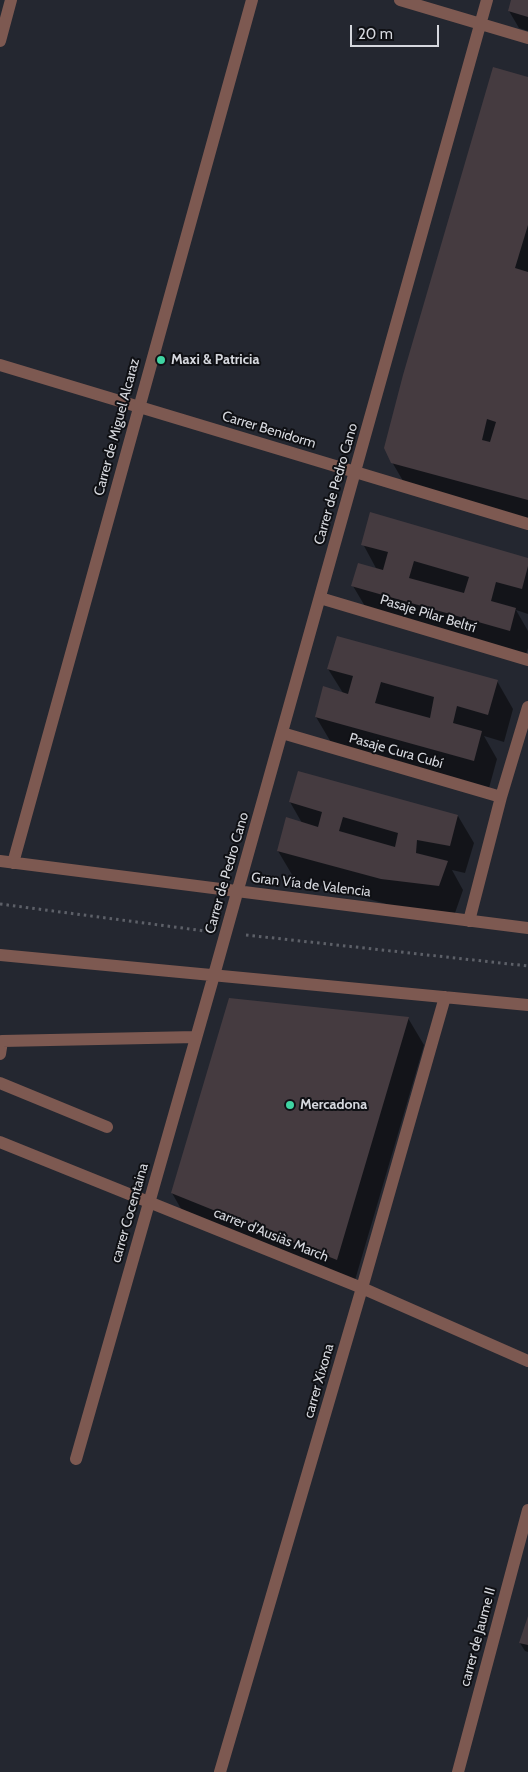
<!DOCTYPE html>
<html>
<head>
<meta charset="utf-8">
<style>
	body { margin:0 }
	#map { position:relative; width:528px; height:1772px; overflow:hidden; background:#242730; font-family:Cabin,sans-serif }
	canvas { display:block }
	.scale { position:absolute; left:350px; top:25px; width:89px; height:22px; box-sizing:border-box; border:2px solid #d6d8de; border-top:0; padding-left:6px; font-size:15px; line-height:18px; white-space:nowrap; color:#d6d8de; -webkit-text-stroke:4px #0f1014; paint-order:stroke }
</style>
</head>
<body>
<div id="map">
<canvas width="528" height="1772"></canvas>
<div class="scale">20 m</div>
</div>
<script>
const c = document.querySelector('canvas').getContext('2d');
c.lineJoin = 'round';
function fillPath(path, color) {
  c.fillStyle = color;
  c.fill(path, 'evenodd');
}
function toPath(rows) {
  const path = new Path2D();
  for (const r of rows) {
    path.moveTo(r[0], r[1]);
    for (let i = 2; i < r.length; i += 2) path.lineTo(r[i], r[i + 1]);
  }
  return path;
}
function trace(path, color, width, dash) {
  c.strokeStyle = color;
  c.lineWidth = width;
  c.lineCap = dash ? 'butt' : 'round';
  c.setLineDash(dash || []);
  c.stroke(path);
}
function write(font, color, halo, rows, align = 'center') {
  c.font = font + ' Cabin,sans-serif';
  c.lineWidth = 4;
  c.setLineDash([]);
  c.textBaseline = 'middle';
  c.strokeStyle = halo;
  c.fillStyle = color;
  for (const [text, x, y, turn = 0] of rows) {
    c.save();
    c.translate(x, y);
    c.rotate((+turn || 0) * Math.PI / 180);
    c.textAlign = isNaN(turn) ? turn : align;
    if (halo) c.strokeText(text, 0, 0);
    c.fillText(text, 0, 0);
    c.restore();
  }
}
const shadow = toPath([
	[512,0,528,0,528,31,519,28,509,11],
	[528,78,528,526,406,486,392,462],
	[363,544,528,559,528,614,516,610,528,631,528,648,525,658,369,613,353,586,377,570],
	[328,669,497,681,513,709,504,742,484,736,497,759,489,788,332,744,316,717,343,693],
	[290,802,458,816,474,843,465,873,452,870,463,890,455,913,397,907,294,878,278,851,302,823],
	[408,1018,424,1045,353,1287,188,1221,172,1193],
	[528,1618,528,1652,525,1651,520,1643]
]);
const building = toPath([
	[511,0,528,0,528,17,508,11],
	[493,67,528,77,528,225,515,268,528,272,528,500,391,463,384,448,403,375],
	[487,419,496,422,490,442,482,440],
	[370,512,528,558,528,566,522,589,496,582,491,601,516,608,510,631,351,586,358,563,383,570,388,552,361,545],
	[414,561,469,577,464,593,409,578],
	[337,636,498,680,488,715,457,706,453,723,482,731,474,761,315,717,323,686,348,694,353,676,327,669],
	[381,682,434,697,430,718,375,703],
	[298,771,458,815,450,846,417,840,416,853,448,861,439,886,381,879,277,851,286,817,318,827,322,812,289,802],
	[343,817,398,833,395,847,339,831],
	[229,998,409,1017,337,1260,171,1193],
	[528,1616,528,1645,519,1643]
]);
const path = toPath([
	[0,904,205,931],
	[246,935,528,966]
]);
const minor = toPath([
	[400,0,528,38],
	[0,41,11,0],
	[0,365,528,524],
	[320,598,528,660],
	[282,733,501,797],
	[0,861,528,928],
	[13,863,252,0],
	[469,921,501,797,528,707],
	[0,955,528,1005],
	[0,1054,2,1041,196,1037],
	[0,1083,107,1127],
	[0,1142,362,1288,528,1361],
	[76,1459,214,975,487,0],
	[220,1772,362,1288,445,997],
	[458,1772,528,1510]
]);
const markers = [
	[161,360,5,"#3fd4a2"],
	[290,1105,5,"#3fd4a2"]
];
const poiNames = [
	["Maxi & Patricia",171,360],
	["Mercadona",300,1105]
];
const streetNames = [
	["Carrer de Miguel Alcaraz",117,427,-75],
	["Carrer Benidorm",269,430,17],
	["Carrer de Pedro Cano",336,484,-74],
	["Pasaje Pilar Beltrí",428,614,17],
	["Pasaje Cura Cubí",396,751,16],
	["Carrer de Pedro Cano",227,873,-74],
	["Gran Vía de Valencia",311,885,7],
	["carrer Cocentaina",130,1213,-74],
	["carrer d'Ausiàs March",271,1235,22],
	["carrer Xixona",319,1381,-74],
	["carrer de Jaume II",478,1637,-75]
];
fillPath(shadow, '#0007');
fillPath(building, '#453b40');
trace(path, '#5d6068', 3, [2.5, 4]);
trace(minor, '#7d5951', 12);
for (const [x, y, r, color] of markers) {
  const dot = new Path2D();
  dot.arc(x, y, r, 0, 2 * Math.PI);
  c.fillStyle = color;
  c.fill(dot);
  trace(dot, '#0f1014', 2);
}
write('bold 14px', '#d6d8de', '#0f1014', poiNames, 'left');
write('14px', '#d6d8de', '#0f1014', streetNames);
</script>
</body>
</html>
